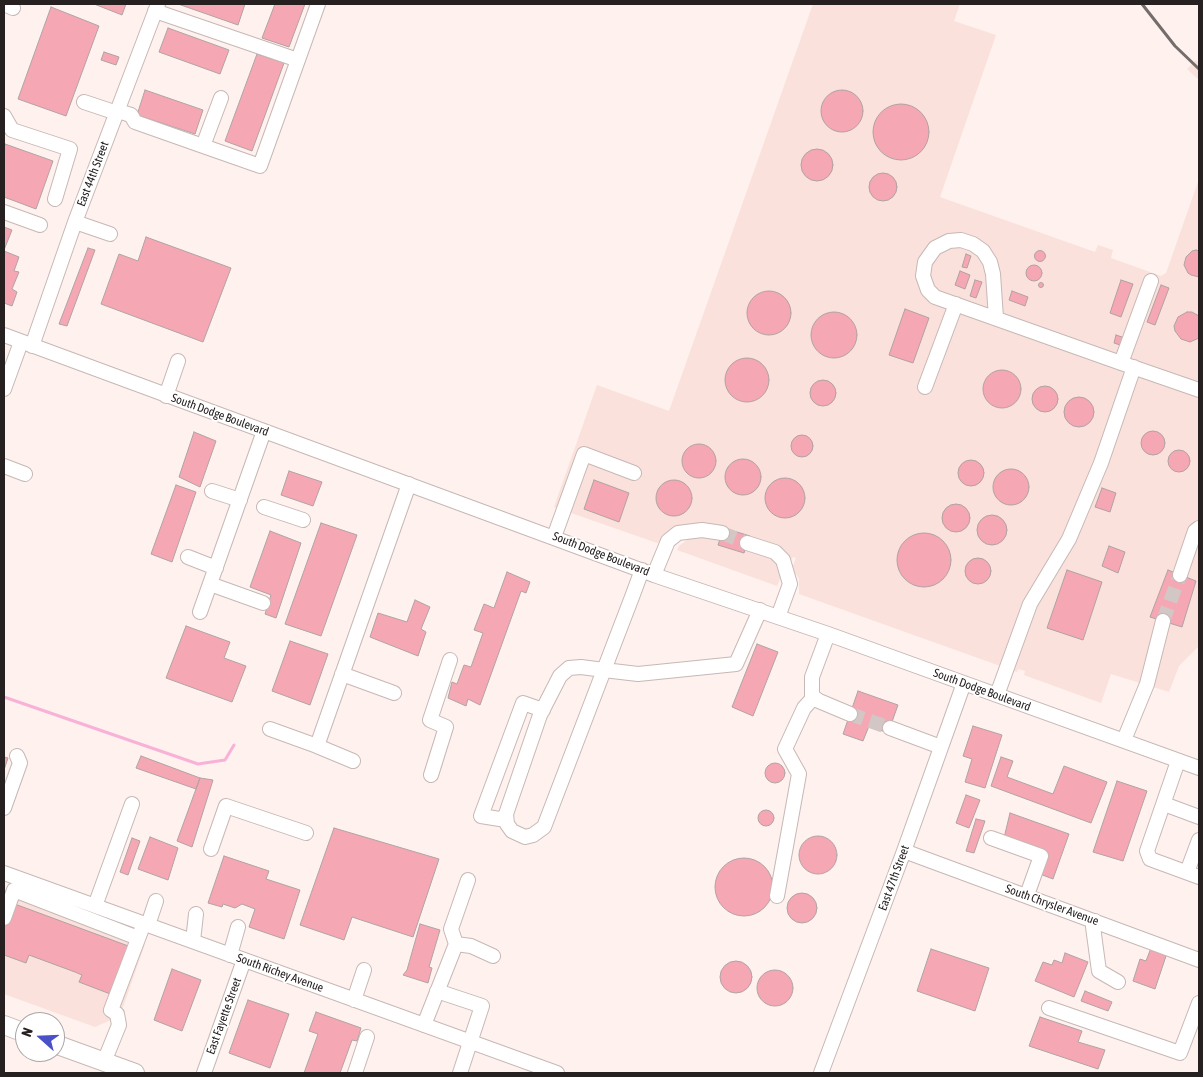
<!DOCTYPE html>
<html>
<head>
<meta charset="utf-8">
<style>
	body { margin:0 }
	#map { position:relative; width:1203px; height:1077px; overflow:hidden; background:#fef1ee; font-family:"Asap Condensed",sans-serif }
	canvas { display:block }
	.frame { position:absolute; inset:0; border:5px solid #262120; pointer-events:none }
	.north { position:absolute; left:15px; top:1012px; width:50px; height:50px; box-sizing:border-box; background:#fff; border:1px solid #a8a6a6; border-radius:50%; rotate:290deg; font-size:14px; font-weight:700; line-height:20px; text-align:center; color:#262120 }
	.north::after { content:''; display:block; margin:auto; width:18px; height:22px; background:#4a51c7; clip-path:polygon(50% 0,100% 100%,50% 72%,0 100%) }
</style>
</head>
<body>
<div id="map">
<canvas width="1203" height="1077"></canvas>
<div class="frame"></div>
<div class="north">N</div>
</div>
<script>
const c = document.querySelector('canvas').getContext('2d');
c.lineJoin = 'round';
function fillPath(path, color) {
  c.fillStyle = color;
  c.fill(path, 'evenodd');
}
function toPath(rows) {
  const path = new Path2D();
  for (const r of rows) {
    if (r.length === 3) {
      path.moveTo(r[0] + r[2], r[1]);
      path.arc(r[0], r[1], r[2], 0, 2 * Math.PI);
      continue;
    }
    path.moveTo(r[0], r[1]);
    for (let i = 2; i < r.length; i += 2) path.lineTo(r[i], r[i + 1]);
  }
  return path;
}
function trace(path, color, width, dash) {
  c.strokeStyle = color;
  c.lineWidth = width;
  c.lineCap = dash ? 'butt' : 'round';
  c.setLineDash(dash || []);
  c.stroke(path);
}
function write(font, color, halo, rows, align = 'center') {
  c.font = font + ' "Asap Condensed",sans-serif';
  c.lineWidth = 4;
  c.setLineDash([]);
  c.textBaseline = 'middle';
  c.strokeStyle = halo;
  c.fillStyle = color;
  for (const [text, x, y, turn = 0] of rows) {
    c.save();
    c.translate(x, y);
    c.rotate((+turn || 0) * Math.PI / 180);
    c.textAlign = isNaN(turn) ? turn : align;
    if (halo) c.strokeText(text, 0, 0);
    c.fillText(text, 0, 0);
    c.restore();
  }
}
const built = toPath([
	[813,4,960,4,954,21,996,35,940,197,1095,252,1098,245,1113,250,1111,258,1161,276,1166,273,1199,179,1199,646,1179,666,1169,692,1111,674,1101,703,1024,675,1025,671,1018,669,1017,672,799,594,799,579,792,568,796,558,793,557,782,574,777,586,677,550,679,546,688,539,680,529,657,543,554,507,597,385,669,411],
	[1196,60,1199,63,1199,80,1187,69],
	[4,892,145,944,120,1016,95,1027,4,994]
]);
const stream = toPath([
	[4,697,198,764,225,760,234,745]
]);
const building = toPath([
	[94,4,126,4,122,15,94,4],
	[178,4,245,4,238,25,178,4],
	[275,4,305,4,289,47,262,38,275,4],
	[51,7,99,26,66,116,18,99,51,7],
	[168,28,229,50,220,74,159,52,168,28],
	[104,52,119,57,116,65,101,60,104,52],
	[257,54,284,63,252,151,225,141,257,54],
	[842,111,21],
	[145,90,203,110,195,134,137,115,145,90],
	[901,132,28],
	[5,144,53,161,36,209,4,197,4,149,5,144],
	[817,165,16],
	[883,187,14],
	[4,227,12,230,4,250,4,227],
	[146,237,231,268,203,342,101,304,119,254,138,261,146,237],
	[88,248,95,250,67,326,59,324,88,248],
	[1196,250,1199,251,1199,277,1191,275,1188,273,1184,265,1186,257,1192,251,1196,250],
	[1040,256,5.5],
	[4,251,19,257,14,271,19,272,12,289,17,292,12,306,4,303,4,251],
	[966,254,971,256,967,268,962,267,966,254],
	[1034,273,8],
	[960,271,970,275,965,289,955,285,960,271],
	[975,280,982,282,976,298,970,296,975,280],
	[1121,280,1133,284,1121,317,1110,313,1121,280],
	[1041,285,2.5],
	[1161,285,1169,288,1155,325,1147,322,1161,285],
	[769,313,22],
	[1012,291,1028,297,1025,306,1009,300,1012,291],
	[905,309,929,318,913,363,889,355,905,309],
	[834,335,23],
	[1187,312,1192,312,1199,316,1199,338,1190,342,1181,339,1175,331,1174,326,1178,317,1187,312],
	[1116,335,1125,338,1123,346,1114,343,1116,335],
	[747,380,22],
	[1002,389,19],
	[823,393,13],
	[1045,399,13],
	[1079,412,15],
	[1153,443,12],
	[194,432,216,441,200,487,179,477,194,432],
	[802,446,11],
	[699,461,17],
	[1179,461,11],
	[743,477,18],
	[971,473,13],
	[1011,487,18],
	[289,471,322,482,313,506,281,495,289,471],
	[785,498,20],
	[674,498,18],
	[594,480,629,493,619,522,584,509,594,480],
	[176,485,196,492,172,562,151,554,176,485],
	[1102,488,1116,493,1110,512,1095,507,1102,488],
	[956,518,14],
	[992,530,15],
	[321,523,357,535,321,636,285,624,321,523],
	[724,528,750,536,744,553,718,545,724,528],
	[270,531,301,543,276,618,265,614,271,595,250,587,270,531],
	[924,560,27],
	[1109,546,1125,552,1118,573,1102,566,1109,546],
	[978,571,13],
	[1067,570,1102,582,1083,640,1047,628,1067,570],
	[1168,570,1196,581,1182,627,1150,617,1168,570],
	[507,572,530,582,526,593,521,591,480,705,468,699,466,706,448,698,452,682,457,684,464,665,471,667,483,633,474,630,484,604,494,608,507,572],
	[415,600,430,607,421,629,426,632,418,656,370,637,378,613,407,622,415,600],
	[186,626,230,642,224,658,246,666,232,702,166,678,186,626],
	[290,641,328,654,310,705,272,691,290,641],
	[757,644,778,652,753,716,732,707,757,644],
	[858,691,898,705,888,733,869,726,863,741,843,734,858,691],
	[973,726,1002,735,985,788,965,782,972,759,963,756,973,726],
	[141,756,200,778,196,789,136,768,141,756],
	[4,757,8,758,4,770,4,757],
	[1001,757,1013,761,1007,777,1053,794,1064,766,1107,782,1091,823,991,786,1001,757],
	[775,773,10],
	[200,778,213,780,192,847,177,841,200,778],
	[1117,781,1147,791,1123,861,1093,852,1117,781],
	[966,795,980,800,969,828,956,823,966,795],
	[766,818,8],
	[1010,813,1069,834,1053,879,1040,874,1048,853,1004,838,1010,813],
	[976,819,985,821,974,853,966,851,976,819],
	[334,828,439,859,413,937,352,917,344,940,300,925,334,828],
	[818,855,19],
	[150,837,178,848,168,880,138,869,150,837],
	[132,838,140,841,128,875,120,872,132,838],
	[224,856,269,871,266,879,300,890,284,939,249,927,255,909,242,904,235,908,223,904,222,907,208,903,224,856],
	[744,887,29],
	[802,908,15],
	[12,903,131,947,113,995,79,982,82,975,75,972,29,955,26,963,4,955,4,925,12,903],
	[420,924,440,930,429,967,432,968,428,983,403,975,407,970,420,924],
	[1151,948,1167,953,1155,989,1133,981,1140,959,1146,961,1151,948],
	[931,949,989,968,975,1011,917,991,931,949],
	[1065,953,1088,962,1074,997,1035,981,1043,962,1052,965,1054,960,1062,963,1065,953],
	[736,977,16],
	[172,969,201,980,182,1031,154,1020,172,969],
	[775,988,18],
	[1085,991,1112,1002,1108,1011,1081,1001,1085,991],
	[248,1000,289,1014,270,1068,229,1053,248,1000],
	[316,1012,361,1028,357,1041,352,1040,340,1073,304,1073,318,1034,309,1031,316,1012],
	[1040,1017,1082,1031,1078,1042,1105,1050,1098,1069,1029,1046,1040,1017]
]);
const minorTunnel = toPath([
	[722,533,747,543],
	[1163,621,1180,575],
	[850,714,890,728]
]);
const minor = toPath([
	[4,4,13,8],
	[155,11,298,60],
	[221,98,203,146,260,166,318,4],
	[84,102,117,113],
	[118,111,131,115,135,122,203,146],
	[4,116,12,130,70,149,55,199],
	[4,212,40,225],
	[75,222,110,234],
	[996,318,993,274,990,262,983,251,973,244,961,240,949,241,935,248,925,262,923,276,928,290,935,297,1121,363,1199,390],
	[4,335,654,575,828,634,1199,768],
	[32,346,75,222,158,4],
	[1121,363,1151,281],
	[925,387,956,304],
	[4,389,21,342],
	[166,396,178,361],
	[4,466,25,474],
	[212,491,240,500],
	[264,507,303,520],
	[554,537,584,454,634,473],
	[747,543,775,552,783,560,790,584,778,617],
	[188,557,216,568],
	[642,570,632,597,604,670,544,827,533,835,525,837,512,831,507,824,506,814,540,715,560,676,569,668,581,667,604,670,638,674,736,664,760,610],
	[654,575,668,541,678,533,702,530,722,533],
	[1180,575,1195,531,1199,528],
	[210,584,263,603],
	[200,612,264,431],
	[828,634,812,677,812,696,819,701,850,714],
	[342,674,394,693],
	[997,695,1030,604,1069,539,1101,463,1134,367],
	[890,728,941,747],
	[270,729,317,746,409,484],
	[1124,740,1147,684,1163,621],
	[317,746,353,761],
	[1178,761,1147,851,1150,859,1199,877],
	[431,775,446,727,430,720,450,660],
	[1164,804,1199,817],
	[4,808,20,763,17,756],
	[506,820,481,816,523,703,543,710],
	[991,838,1041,856,1027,895],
	[211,849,226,806,306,833],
	[904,851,1199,960],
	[1187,872,1199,840],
	[4,873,557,1073],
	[777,896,799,774,785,749,804,708,814,697],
	[95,906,132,804],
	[4,918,14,890,138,938],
	[1095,921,1093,927,1099,971,1118,982],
	[148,925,156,901],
	[193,941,196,914],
	[456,944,451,929,468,880],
	[230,955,238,927],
	[437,991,482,1006,460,1073],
	[354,1000,364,970],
	[1049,1008,1180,1053,1199,1003],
	[424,1025,456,944,471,946,493,956],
	[104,1062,119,1025,117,1014,111,1010,141,931],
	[204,1073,244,960],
	[355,1073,367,1037],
	[821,1073,904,851,964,683]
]);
const major = toPath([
	[4,1025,25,1033],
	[55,1044,135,1073]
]);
const rail = toPath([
	[1142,4,1175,46,1199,69]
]);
const streetNames = [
	["East 44th Street",93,174,-69],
	["South Dodge Boulevard",220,415,20],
	["South Dodge Boulevard",601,554,21],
	["South Dodge Boulevard",982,690,20],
	["East 47th Street",894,878,-70],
	["South Chrysler Avenue",1052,905,20],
	["South Richey Avenue",280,973,20],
	["East Fayette Street",224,1016,-70]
];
fillPath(built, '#fae1dc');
trace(stream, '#f8b2d8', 3);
fillPath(building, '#f6a7b4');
trace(building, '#b1a2a4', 1);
trace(minorTunnel, '#d3c7c5', 14, [14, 7]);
trace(minor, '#c7b8b5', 16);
trace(major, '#c7b8b5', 20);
trace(minor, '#fff', 14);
trace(major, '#fff', 18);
trace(rail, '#756d6b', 3);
write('12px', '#262120', '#fff', streetNames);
</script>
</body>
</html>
